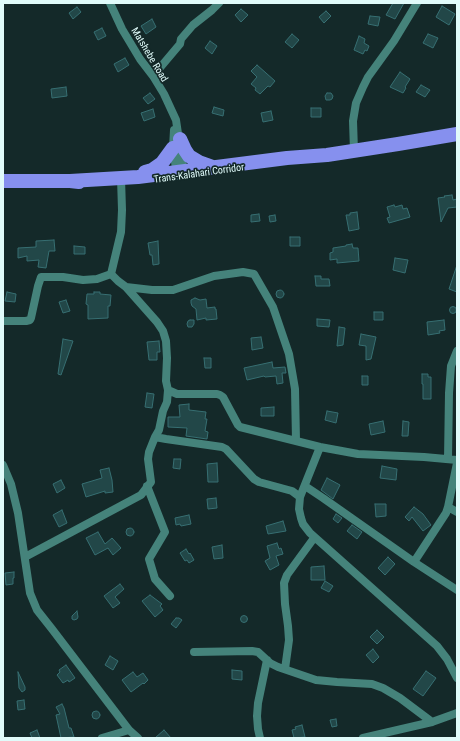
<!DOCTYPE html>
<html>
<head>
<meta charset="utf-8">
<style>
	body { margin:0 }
	#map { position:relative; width:460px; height:741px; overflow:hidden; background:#142929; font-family:"Roboto Condensed",sans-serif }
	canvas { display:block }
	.frame { position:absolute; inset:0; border:4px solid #e0fbfa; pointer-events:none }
</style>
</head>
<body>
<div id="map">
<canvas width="460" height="741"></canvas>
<div class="frame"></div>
</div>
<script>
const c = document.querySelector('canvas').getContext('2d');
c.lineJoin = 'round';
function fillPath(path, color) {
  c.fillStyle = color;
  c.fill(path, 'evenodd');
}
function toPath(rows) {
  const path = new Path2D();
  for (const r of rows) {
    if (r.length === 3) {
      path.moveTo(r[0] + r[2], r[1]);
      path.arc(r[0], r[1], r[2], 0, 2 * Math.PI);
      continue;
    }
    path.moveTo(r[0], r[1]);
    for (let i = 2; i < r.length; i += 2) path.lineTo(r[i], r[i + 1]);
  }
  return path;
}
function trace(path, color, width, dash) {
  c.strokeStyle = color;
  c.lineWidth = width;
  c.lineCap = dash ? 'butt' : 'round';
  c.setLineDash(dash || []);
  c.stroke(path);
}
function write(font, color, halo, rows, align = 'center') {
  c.font = font + ' "Roboto Condensed",sans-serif';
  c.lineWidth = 3.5;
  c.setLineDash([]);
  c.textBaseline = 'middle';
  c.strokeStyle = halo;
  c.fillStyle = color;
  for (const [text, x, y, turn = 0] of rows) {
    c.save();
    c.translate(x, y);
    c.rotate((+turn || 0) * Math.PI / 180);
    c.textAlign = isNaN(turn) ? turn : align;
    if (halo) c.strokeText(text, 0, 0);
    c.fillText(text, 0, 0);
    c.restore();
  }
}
const building = toPath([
	[393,3,404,3,395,19,386,15,393,3],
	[442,6,455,14,449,25,436,17,442,6],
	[77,7,81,12,73,19,69,13,77,7],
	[241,9,248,15,241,22,235,15,241,9],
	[326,11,331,16,324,23,319,17,326,11],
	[370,16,380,17,378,26,368,24,370,16],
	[152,19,156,27,146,34,141,26,152,19],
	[102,28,106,36,98,40,94,32,102,28],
	[292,34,299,40,292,48,285,42,292,34],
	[428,34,438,38,433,48,423,43,428,34],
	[359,36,365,39,364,43,369,46,367,51,365,50,363,54,354,50,359,36],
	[210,41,217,46,212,54,205,48,210,41],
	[125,58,129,65,118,72,114,64,125,58],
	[257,65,275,81,270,87,268,86,260,94,255,90,256,88,251,84,257,77,251,71,257,65],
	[400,72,410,79,405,87,406,88,403,93,390,87,400,72],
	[421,85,430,90,425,97,416,92,421,85],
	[66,87,67,96,52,98,51,89,66,87],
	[150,93,155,99,148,104,143,98,150,93],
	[327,93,331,93,333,96,332,99,330,100,326,100,325,96,327,93],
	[214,107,224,110,223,116,212,113,214,107],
	[311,108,321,108,321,117,311,117,311,108],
	[153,109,155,117,144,121,141,113,153,109],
	[271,111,273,120,263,122,261,113,271,111],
	[452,195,453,200,457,199,457,207,448,208,441,222,438,198,445,197,444,196,452,195],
	[394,205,395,207,402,205,403,209,407,208,410,217,389,223,387,218,390,217,387,207,394,205],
	[357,212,359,229,349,231,346,215,350,215,350,213,357,212],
	[259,214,260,221,251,222,251,215,259,214],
	[275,215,276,221,270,222,269,216,275,215],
	[290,237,300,237,300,246,290,246,290,237],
	[54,240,55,251,49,251,46,268,38,267,39,260,27,261,27,256,18,258,18,248,36,247,36,241,54,240],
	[158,241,159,264,153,265,152,255,150,255,148,243,158,241],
	[352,244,353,248,358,248,359,261,337,263,337,259,330,260,330,253,333,252,333,248,346,246,346,245,352,244],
	[74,246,85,247,85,254,74,254,74,246],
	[395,258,408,260,405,273,393,270,395,258],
	[456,268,457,269,457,292,449,289,456,268],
	[315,276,321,276,321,279,329,279,330,286,316,286,315,276],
	[280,294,4],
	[7,292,16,294,15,302,5,301,7,292],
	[94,292,100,292,100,294,111,295,110,306,108,306,108,318,88,319,88,305,86,304,87,294,94,294,94,292],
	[195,298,200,300,206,299,207,308,215,307,215,309,216,309,217,319,206,320,206,318,197,320,196,309,192,306,191,303,191,300,195,298],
	[66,300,70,311,63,313,59,302,66,300],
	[453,310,3.5],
	[374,312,383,312,383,320,374,320,374,312],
	[317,319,330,320,329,327,317,326,317,319],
	[190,320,194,320,194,324,192,327,188,327,187,324,188,321,190,320],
	[444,320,445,330,439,331,440,333,428,335,427,322,444,320],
	[339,327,345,328,343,345,337,346,339,327],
	[361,334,376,337,371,359,366,360,366,346,359,345,361,334],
	[261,337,263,348,252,350,251,338,261,337],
	[63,339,73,341,61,375,58,374,63,339],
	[159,341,160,352,157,352,157,360,149,360,147,342,159,341],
	[204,358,211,358,211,368,205,368,204,358],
	[272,362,273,368,285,367,286,373,282,373,283,383,277,384,276,376,265,377,264,376,247,380,244,368,272,362],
	[422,374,428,374,428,377,431,377,431,399,423,399,423,384,422,384,422,374],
	[362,376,368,376,368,385,362,385,362,376],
	[147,393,154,394,152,408,145,407,147,393],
	[189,404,189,410,206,412,205,419,207,419,205,431,208,432,207,439,186,436,187,428,168,427,168,417,180,417,179,405,189,404],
	[274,407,274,416,261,416,261,408,274,407],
	[327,411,338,413,336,423,325,420,327,411],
	[383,421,385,432,371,435,369,424,383,421],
	[403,421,409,422,408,436,402,436,403,421],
	[174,459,181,459,180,469,173,468,174,459],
	[217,463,218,482,208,482,207,464,217,463],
	[382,466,397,469,396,480,380,478,382,466],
	[109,468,112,480,113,492,105,493,105,491,86,497,82,484,102,478,100,470,109,468],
	[327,478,340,485,333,499,321,490,327,478],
	[61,480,65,488,57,493,53,484,61,480],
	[216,498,217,508,208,509,207,499,216,498],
	[375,504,386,504,386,516,376,517,375,504],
	[414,507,423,514,431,525,423,531,412,517,409,521,405,517,414,507],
	[62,510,67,523,59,527,53,515,62,510],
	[336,514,342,518,338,523,333,519,336,514],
	[189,515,191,524,181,526,180,524,176,525,175,518,189,515],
	[283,521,286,531,268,534,266,526,283,521],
	[352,525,362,532,357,539,347,531,352,525],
	[130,532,4],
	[98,532,105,544,112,538,121,548,113,555,108,548,95,555,86,538,98,532],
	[277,543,279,549,281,548,283,554,276,556,279,565,270,570,265,561,270,558,267,546,277,543],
	[222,545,223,558,214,559,212,547,222,545],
	[186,549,189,554,190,553,194,560,189,563,187,560,185,561,180,553,186,549],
	[388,557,395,564,385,575,378,568,388,557],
	[324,566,325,580,311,580,311,567,324,566],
	[14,572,14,578,13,578,13,584,6,585,5,573,14,572],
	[325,581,333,586,329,592,321,588,325,581],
	[120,584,124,589,115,597,120,603,113,608,104,596,120,584],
	[150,595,162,604,160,606,163,610,155,617,142,601,150,595],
	[77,611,78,617,77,619,74,620,72,619,72,616,77,611],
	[244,619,3.5],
	[176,618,179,618,182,620,176,628,171,624,176,618],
	[377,630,384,637,377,644,370,637,377,630],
	[373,649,379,657,373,663,366,655,373,649],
	[110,656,118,661,113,670,105,665,110,656],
	[66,665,75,678,69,682,68,680,63,683,57,675,60,672,59,670,66,665],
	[232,670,242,671,242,680,232,679,232,670],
	[426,671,436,678,423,696,413,689,426,671],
	[18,672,25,687,25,690,22,692,19,688,18,672],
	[133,672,137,677,143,673,148,680,144,684,143,683,131,692,122,680,133,672],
	[24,700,25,709,18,710,17,701,24,700],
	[62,704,64,708,69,728,71,728,74,737,61,738,56,715,60,714,56,707,62,704],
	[96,715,4],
	[336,719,337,726,332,727,330,720,336,719],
	[302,725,305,737,294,738,292,730,296,729,295,727,302,725],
	[37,730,40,738,32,738,30,733,37,730],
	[164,730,171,738,155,738,164,730]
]);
const minor = toPath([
	[110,3,122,29,140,59,153,76,164,94,176,120,184,174],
	[153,76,180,44,181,39,193,25,212,10,219,3],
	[174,130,173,148,177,176],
	[354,151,353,121,356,103,363,87,368,77,394,41,417,3],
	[121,178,122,210,121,232,111,274,118,281,126,287,157,322,163,331,166,341,167,358,166,381,168,390,177,394,217,394,220,395,223,397,238,425,240,427,320,447,358,454,424,457,457,460],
	[126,287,152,290,173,290,214,276,243,272,254,274,273,307,289,354,295,389,296,441],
	[3,321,26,321,30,320,31,318,38,286,41,277,63,277,83,280,97,279,111,274],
	[168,390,167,402,163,411,159,430,155,437,166,439,222,447,226,449,254,479,259,482,292,491,300,497],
	[320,447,300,497,299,509,301,518,303,524,310,533,437,646,447,659,457,678],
	[448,459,449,393,451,366,457,351],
	[3,465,11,484,18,513,30,593,37,610,52,629,129,730,138,738],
	[147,486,165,532,149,559,155,579,170,596],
	[305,486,323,498,414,562,457,590],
	[448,507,457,512],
	[25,557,141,495,151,482,148,459,149,452,155,437],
	[414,562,446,513,448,507,457,463],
	[194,652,252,651,258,652,270,663,278,667,316,680,337,682,372,684,383,688,400,698,432,722],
	[285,669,289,640,288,626,285,604,284,583,287,575,314,538],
	[102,738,129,730],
	[260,738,258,729,257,716,258,703,267,660],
	[363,738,432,722,457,713]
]);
const trunk = toPath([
	[180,139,185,150,189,156,199,162,213,167],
	[145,172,152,170,162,163,173,148],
	[3,181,70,181,79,182],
	[70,181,138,177,287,158,327,155,398,144,457,134]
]);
const streetNames = [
	["Matshebe Road",149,55,59],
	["Trans-Kalahari Corridor",199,174,-8]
];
fillPath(building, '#224748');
trace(building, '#376f72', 1);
trace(minor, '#45837b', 8);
trace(trunk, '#8690ee', 14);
write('10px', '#e0fbfa', '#142929', streetNames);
</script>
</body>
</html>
